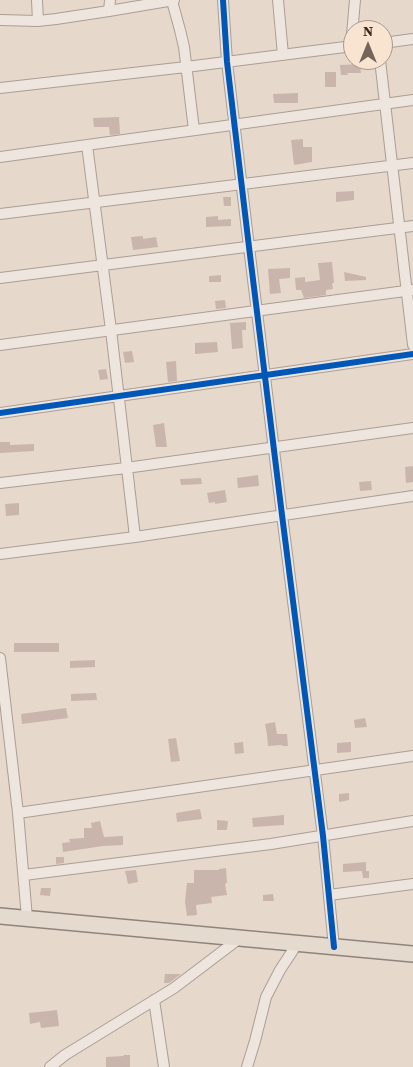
<!DOCTYPE html>
<html>
<head>
<meta charset="utf-8">
<style>
	body { margin:0 }
	#map { position:relative; width:413px; height:1067px; overflow:hidden; background:#e6d8cb; font-family:"Source Serif 4",serif }
	canvas { display:block }
	.north { position:absolute; left:343px; top:20px; width:50px; height:50px; box-sizing:border-box; background:#f8e4d0; border:1px solid #ac9788; border-radius:50%; rotate:0deg; font-size:14px; font-weight:700; line-height:20px; text-align:center; color:#3a241c }
	.north::after { content:''; display:block; margin:auto; width:18px; height:22px; background:#766359; clip-path:polygon(50% 0,100% 100%,50% 72%,0 100%) }
</style>
</head>
<body>
<div id="map">
<canvas width="413" height="1067"></canvas>
<div class="north">N</div>
</div>
<script>
const c = document.querySelector('canvas').getContext('2d');
c.lineJoin = 'round';
function fillPath(path, color) {
  c.fillStyle = color;
  c.fill(path, 'evenodd');
}
function toPath(rows) {
  const path = new Path2D();
  for (const r of rows) {
    path.moveTo(r[0], r[1]);
    for (let i = 2; i < r.length; i += 2) path.lineTo(r[i], r[i + 1]);
  }
  return path;
}
function trace(path, color, width, dash) {
  c.strokeStyle = color;
  c.lineWidth = width;
  c.lineCap = dash ? 'butt' : 'round';
  c.setLineDash(dash || []);
  c.stroke(path);
}
const building = toPath([
	[360,64,361,73,347,73,348,75,341,75,340,65],
	[325,72,336,72,336,87,325,87],
	[298,93,298,103,274,103,273,94],
	[119,117,120,134,110,135,109,127,94,127,93,118],
	[303,139,303,147,312,147,312,162,294,165,291,140],
	[354,191,354,200,336,202,336,192],
	[223,197,231,197,231,206,224,206],
	[218,216,218,220,231,219,231,226,206,227,206,217],
	[143,236,143,239,156,237,158,247,133,250,131,237],
	[332,262,334,283,332,283,333,289,326,290,326,295,304,298,301,290,296,290,295,278,305,277,305,282,320,280,318,263],
	[290,268,290,278,279,279,281,293,270,294,268,269],
	[344,272,366,277,366,280,345,281],
	[221,275,221,282,209,282,209,276],
	[225,300,226,308,216,309,215,301],
	[246,322,246,330,242,330,243,348,232,349,230,323],
	[217,342,218,352,195,354,195,343],
	[132,351,134,362,125,363,123,352],
	[176,361,177,381,168,382,166,362],
	[106,369,108,379,100,380,98,370],
	[164,423,167,447,156,447,153,425],
	[0,442,10,442,10,445,34,444,34,451,0,453],
	[413,466,413,482,406,483,405,467],
	[258,475,259,486,238,488,237,478],
	[201,478,202,484,181,485,180,479],
	[371,481,372,490,360,491,359,482],
	[225,490,227,502,215,504,215,502,209,503,207,493],
	[19,503,19,515,6,516,5,504],
	[14,643,59,643,59,652,14,652],
	[95,660,95,667,70,668,70,661],
	[96,693,97,700,71,701,71,694],
	[66,708,68,718,22,724,21,714],
	[365,718,367,727,355,728,354,720],
	[275,722,277,734,287,734,288,746,282,746,282,745,268,746,267,735,265,724],
	[176,738,180,761,171,762,168,739],
	[243,742,244,753,235,754,234,743],
	[351,742,351,752,337,753,337,743],
	[349,793,349,800,339,802,339,794],
	[200,809,202,819,177,822,176,813],
	[284,815,284,825,253,827,252,818],
	[217,820,228,821,227,830,217,830],
	[100,821,104,837,123,836,123,845,103,846,63,852,62,843,70,842,69,839,84,838,84,828,92,828,91,823],
	[56,857,64,857,64,863,56,864],
	[366,862,366,871,369,871,369,878,363,878,362,871,343,872,343,864],
	[226,868,227,883,225,884,227,895,211,897,212,903,196,905,197,915,187,916,185,902,187,883,194,883,194,870,219,870,219,869],
	[136,870,138,882,128,884,125,871],
	[41,888,51,888,50,896,40,895],
	[273,894,274,901,263,901,263,895],
	[165,974,181,974,169,983,164,983],
	[57,1010,59,1026,41,1028,40,1022,30,1024,29,1013],
	[124,1055,130,1055,130,1067,106,1067,106,1057,123,1056]
]);
const minor = toPath([
	[37,0,38,21],
	[223,0,227,62,249,247,282,515,323,836,334,947],
	[278,0,283,55],
	[172,1,180,30,184,47,194,130],
	[109,11,110,0],
	[0,20,38,21,56,19,109,11,174,0],
	[383,43,413,39],
	[351,46,355,0],
	[380,60,413,345],
	[0,88,186,67,353,46],
	[87,145,111,330,135,537],
	[0,157,413,100],
	[0,214,413,163],
	[0,278,413,226],
	[0,345,413,290],
	[0,413,413,354],
	[0,483,126,468,413,428],
	[0,554,135,537,413,496],
	[0,658,18,813,27,918],
	[18,813,413,756],
	[24,875,271,844,413,821],
	[329,895,413,884],
	[154,1000,164,1067],
	[50,1067,65,1055,174,988,240,938],
	[247,1067,255,1041,266,997,280,970,297,944]
]);
const primary = toPath([
	[0,916,413,954]
]);
const cycleway = toPath([
	[223,0,227,62,249,247,282,515,323,836,334,947],
	[0,413,413,354]
]);
fillPath(building, '#cab5ac');
trace(minor, '#ab9e95', 12);
trace(primary, '#90837b', 18);
trace(minor, '#ede5de', 10);
trace(primary, '#e5dace', 15);
trace(cycleway, '#0057b8', 6);
</script>
</body>
</html>
